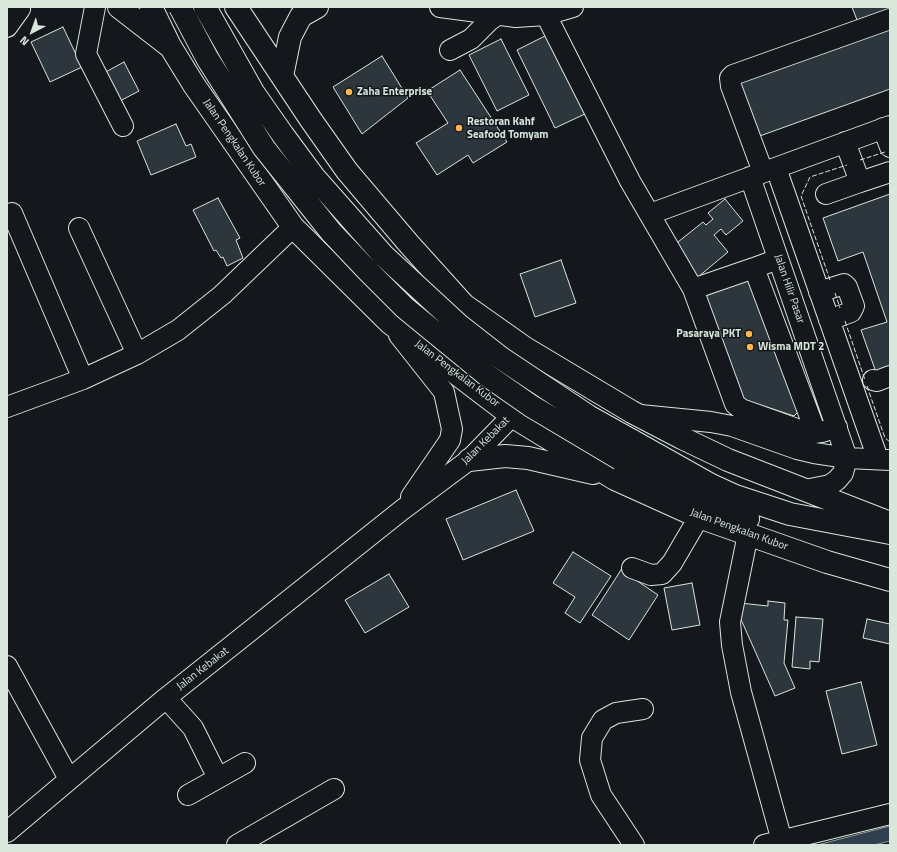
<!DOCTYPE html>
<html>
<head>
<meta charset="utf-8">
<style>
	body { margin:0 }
	#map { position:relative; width:897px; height:852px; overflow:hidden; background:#14181c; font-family:"Titillium Web",sans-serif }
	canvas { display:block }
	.frame { position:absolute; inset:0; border:8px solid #d8e6dc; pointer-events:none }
	.north { position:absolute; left:12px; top:12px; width:40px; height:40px; -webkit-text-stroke:3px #14181c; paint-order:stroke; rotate:221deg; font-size:11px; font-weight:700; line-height:16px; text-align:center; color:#d8e6dc }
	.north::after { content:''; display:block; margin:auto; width:14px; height:18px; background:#d8e6dc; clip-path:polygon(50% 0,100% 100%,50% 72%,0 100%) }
</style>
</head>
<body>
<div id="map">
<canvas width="897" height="852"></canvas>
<div class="frame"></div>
<div class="north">N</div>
</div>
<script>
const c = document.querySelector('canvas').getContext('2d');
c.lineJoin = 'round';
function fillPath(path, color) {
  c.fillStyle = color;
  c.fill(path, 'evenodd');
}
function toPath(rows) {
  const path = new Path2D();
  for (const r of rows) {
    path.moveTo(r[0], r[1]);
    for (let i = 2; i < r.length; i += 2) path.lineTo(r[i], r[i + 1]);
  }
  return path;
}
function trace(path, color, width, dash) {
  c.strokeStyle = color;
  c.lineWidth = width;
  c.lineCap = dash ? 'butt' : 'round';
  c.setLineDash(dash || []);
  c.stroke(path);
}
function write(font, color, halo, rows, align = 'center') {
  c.font = font + ' "Titillium Web",sans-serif';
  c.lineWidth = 3;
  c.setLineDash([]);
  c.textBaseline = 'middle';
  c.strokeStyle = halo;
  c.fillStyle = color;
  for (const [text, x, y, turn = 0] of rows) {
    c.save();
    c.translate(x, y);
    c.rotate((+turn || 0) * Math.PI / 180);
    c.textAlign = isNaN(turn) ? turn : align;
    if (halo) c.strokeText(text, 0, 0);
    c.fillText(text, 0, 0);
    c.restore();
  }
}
const water = toPath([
	[890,826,890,841,874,845,817,845,890,826]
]);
const building = toPath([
	[852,7,890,7,890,9,857,20,852,7],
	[890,25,890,89,757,137,736,80,890,25],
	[63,27,82,67,50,82,31,42,63,27],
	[549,34,587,113,555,128,517,50,549,34],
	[501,39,529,95,497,111,469,55,501,39],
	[382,56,408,98,362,134,333,87,382,56],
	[124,62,139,91,118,102,102,74,124,62],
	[460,70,507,142,473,163,468,155,437,175,416,143,448,123,427,91,460,70],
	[176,124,186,146,191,144,196,157,151,175,137,141,176,124],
	[890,194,890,370,877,375,861,330,887,322,863,252,838,261,823,218,890,194],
	[218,198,240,238,236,240,243,258,227,266,223,257,221,258,216,250,214,251,193,210,218,198],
	[725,199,743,221,726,235,721,229,714,235,728,252,698,277,673,246,703,222,706,225,713,219,708,213,725,199],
	[561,260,576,303,535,317,520,274,561,260],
	[751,279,798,412,794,416,743,399,705,296,751,279],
	[516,490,534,531,463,560,446,519,516,490],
	[573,552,611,576,580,623,565,613,575,597,553,583,573,552],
	[621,570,658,595,629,640,592,615,621,570],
	[389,574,409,607,365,633,345,600,389,574],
	[692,583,700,625,672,630,664,588,692,583],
	[768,601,785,603,784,620,788,620,784,663,795,688,775,696,739,615,740,603,768,606,768,601],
	[796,617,823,619,819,662,810,661,810,669,792,667,796,617],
	[867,619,890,624,890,644,863,638,867,619],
	[861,682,877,745,842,754,826,691,861,682]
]);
const minor = toPath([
	[95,7,86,54,123,126],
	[440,7,516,17,546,15,573,7],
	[546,15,630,181,693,289,735,404,741,409,808,433,822,432,837,427],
	[7,27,20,9,19,7],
	[450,50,471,39,489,21,497,15],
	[883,128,890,147],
	[845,142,860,182,890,172],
	[776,168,878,459],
	[763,172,731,86,730,78,733,75,890,19],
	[750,177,847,458,843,473,837,480,830,485,805,490],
	[826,194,860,182],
	[12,213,83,379],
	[650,214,890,126],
	[79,228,137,354],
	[778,259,754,268,816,433],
	[693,289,754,268],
	[819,292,844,284,847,287,854,306,851,312,829,320],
	[399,335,444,392,452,429,450,440,411,497],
	[873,380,877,381,890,376],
	[7,407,83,379,137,354,178,330,222,295,293,227],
	[640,415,711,422,732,426,797,449,814,453,847,458,890,460],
	[748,534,730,622,732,645,741,692,782,841],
	[632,568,651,575,662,574,672,563,699,517],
	[7,666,69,779],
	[166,698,193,728,218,778],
	[188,795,245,763],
	[7,832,166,698,402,510,469,460,512,416,530,374,530,361],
	[237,845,334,789],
	[634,845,601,795,590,760,592,738,603,720,616,713,643,709],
	[764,845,890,814]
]);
const major = toPath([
	[119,7,168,45],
	[151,7,170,46,194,85,293,227,390,323,512,416,615,479,699,517,827,562,890,580],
	[236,7,311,120,347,171,409,244,464,305,525,348,632,412,682,438,728,460,890,523],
	[282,76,290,37,301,16,317,7],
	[631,440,711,485,735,496,790,514,890,533],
	[620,459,689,496,748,519],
	[469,460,505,456,528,458,593,473]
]);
const majorBridge = toPath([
	[180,7,207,58,264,148,331,232,367,270,405,308,488,376,531,406,620,459],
	[205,7,253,92,283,135,314,177,383,255,460,326,501,358,588,416,631,440]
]);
const fence = toPath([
	[860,160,885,152],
	[830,280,801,196,810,177,847,165],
	[835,293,840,308],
	[845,321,865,380],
	[867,386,885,438,890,442]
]);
const markers = [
	[349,92,4,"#ffb74d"],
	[459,128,4,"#ffb74d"],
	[749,334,4,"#ffb74d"],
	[750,347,4,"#ffb74d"]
];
const poiNames = [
	["Zaha Enterprise",357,92],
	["Restoran Kahf",467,122],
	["Seafood Tomyam",467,135],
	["Pasaraya PKT",741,334,"right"],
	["Wisma MDT 2",758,347]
];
const streetNames = [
	["Jalan Pengkalan Kubor",234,143,56],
	["Jalan Hilir Pasar",789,289,71],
	["Jalan Pengkalan Kubor",457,374,37],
	["Jalan Kebakat",486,441,-45],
	["Jalan Pengkalan Kubor",739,530,20],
	["Jalan Kebakat",203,669,-38]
];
fillPath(water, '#2f3f4d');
trace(water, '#939e99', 1);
fillPath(building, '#2c363c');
trace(building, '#d8e6dc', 1);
trace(minor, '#d8e6dc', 22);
trace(major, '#d8e6dc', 24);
trace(minor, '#14181c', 20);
trace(major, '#14181c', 22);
trace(majorBridge, '#d8e6dc', 24, []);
trace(majorBridge, '#14181c', 22);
trace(fence, '#d8e6dc', 1, [5, 2]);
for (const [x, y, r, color] of markers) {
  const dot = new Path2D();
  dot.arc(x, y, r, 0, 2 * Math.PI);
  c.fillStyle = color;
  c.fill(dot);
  trace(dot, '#14181c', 1.5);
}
write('bold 11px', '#d8e6dc', '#14181c', poiNames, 'left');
write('11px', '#d8e6dc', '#14181c', streetNames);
</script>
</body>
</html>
